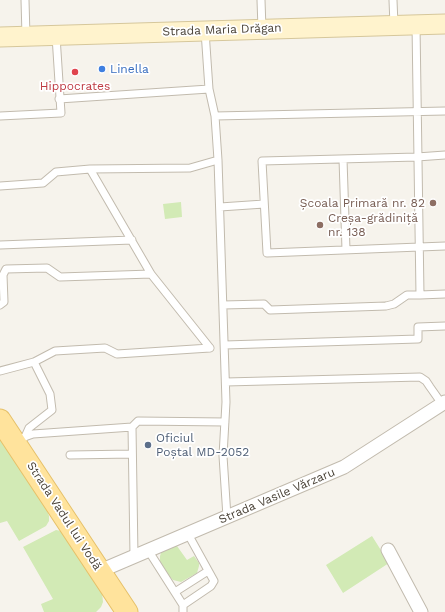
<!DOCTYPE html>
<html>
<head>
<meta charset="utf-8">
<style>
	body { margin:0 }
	canvas { display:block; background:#f6f3ec }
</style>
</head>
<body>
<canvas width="445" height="612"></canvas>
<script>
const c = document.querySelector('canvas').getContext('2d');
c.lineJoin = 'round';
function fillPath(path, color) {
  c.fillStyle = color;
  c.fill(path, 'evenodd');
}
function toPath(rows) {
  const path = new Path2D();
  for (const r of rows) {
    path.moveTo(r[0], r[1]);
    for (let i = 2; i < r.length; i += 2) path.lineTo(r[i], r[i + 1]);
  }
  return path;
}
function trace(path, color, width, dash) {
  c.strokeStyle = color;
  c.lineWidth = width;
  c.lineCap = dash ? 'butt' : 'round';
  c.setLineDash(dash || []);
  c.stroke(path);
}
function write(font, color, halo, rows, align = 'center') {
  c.font = font + ' "Work Sans",sans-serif';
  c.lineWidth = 3.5;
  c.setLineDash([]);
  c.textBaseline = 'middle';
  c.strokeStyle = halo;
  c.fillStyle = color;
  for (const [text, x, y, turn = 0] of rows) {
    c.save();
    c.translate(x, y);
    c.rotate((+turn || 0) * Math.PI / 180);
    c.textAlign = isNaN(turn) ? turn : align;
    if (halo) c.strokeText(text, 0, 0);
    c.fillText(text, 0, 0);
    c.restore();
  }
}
const green = toPath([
	[181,202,182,217,165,219,163,204],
	[0,438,47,510,49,516,49,521,46,526,19,541,7,521,0,523],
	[56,530,61,531,102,592,103,602,101,607,96,612,44,612,41,604,53,599,23,547],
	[372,536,389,563,343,593,326,565],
	[174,545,177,546,187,560,194,556,199,563,199,566,197,573,181,582,173,580,170,577,160,562,160,556,162,550]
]);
const service = toPath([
	[25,0,26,36],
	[261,0,262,29],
	[393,0,394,25],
	[416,25,420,295,445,294],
	[205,31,209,89,215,116,218,160,226,402,223,456,227,517],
	[59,99,209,89],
	[0,116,61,113,56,36],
	[215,116,445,111],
	[445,155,417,157,262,161,267,253,445,246],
	[343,159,346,250],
	[0,186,43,183,56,172,90,169],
	[220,207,264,204],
	[0,245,132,240],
	[0,305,4,302,3,275,6,269,47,268,60,277,151,274],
	[223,305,264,304,270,310,386,306,394,304,407,295,420,295],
	[225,345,418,339,418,327,445,326],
	[210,348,151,274,90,169,190,168,218,160],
	[0,371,34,362,55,351,105,348,117,354,210,348],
	[226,382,420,377,426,381,430,387,442,404],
	[132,427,134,556],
	[25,437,29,428,52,410,50,394,34,362],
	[16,440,33,434,132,427,138,421,225,422],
	[70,455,132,454],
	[148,550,183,605],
	[175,592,208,571],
	[183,612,183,605,211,586,214,581,188,534]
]);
const minor = toPath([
	[388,550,421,612],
	[100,571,344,467,445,402]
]);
const secondary = toPath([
	[0,37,445,24]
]);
const primary = toPath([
	[0,420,127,612]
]);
const markers = [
	[102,69,4,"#3f7fe0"],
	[75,72,4,"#e0444e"],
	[433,203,4,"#8d6e63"],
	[320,225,4,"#8d6e63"],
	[148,445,4,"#5c6f8a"]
];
const streetNames = [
	["Strada Maria Drăgan",222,30,-2],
	["Strada Vasile Vărzaru",277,496,-23],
	["Strada Vadul lui Vodă",64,516,57]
];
const shopNames = [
	["Linella",110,69]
];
const healthNames = [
	["Hippocrates",75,86]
];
const educationNames = [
	["Școala Primară nr. 82",425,203],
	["Creșa-grădiniță",328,218,"left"],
	["nr. 138",328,232,"left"]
];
const serviceNames = [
	["Oficiul",156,438],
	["Poștal MD-2052",156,452]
];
fillPath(green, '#d2eab5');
trace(service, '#c2bbae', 9);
trace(minor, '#c2bbae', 15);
trace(secondary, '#d6c79b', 21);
trace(primary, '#e6c16a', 23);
trace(service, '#fff', 7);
trace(minor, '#fff', 13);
trace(secondary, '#fff3cd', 19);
trace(primary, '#ffe39c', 21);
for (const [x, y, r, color] of markers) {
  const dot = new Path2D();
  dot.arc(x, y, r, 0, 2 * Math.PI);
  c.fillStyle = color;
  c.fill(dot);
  trace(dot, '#fff', 1.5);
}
write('12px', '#4b4439', '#fff', streetNames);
write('12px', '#366cbe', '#fff', shopNames, 'left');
write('12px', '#be3a42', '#fff', healthNames);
write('12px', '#785e54', '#fff', educationNames, 'right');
write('12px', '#4e5e75', '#fff', serviceNames, 'left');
</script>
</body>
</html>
